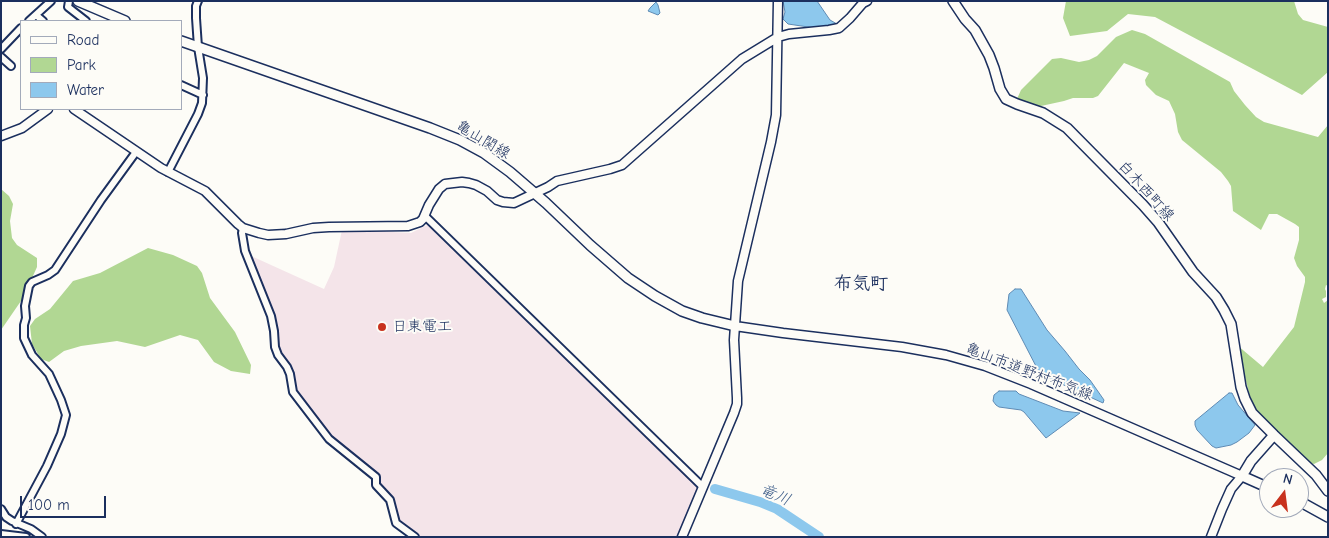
<!DOCTYPE html>
<html>
<head>
<meta charset="utf-8">
<style>
	body { margin:0 }
	#map { position:relative; width:1329px; height:538px; overflow:hidden; background:#fdfcf7; font-family:"Comic Neue",sans-serif }
	canvas { display:block }
	.frame { position:absolute; inset:0; border:2px solid #1b2f5e; pointer-events:none }
	.legend { position:absolute; left:20px; top:20px; width:162px; height:90px; box-sizing:border-box; background:#fdfcf7; border:1px solid #a3aaba; margin:0; padding:6px 9px; list-style:none; font-size:15px; color:#1b2f5e }
	.legend li { display:flex; align-items:center; gap:10px; height:25px }
	.legend b { width:25px; border:1px solid #a3aaba }
	.north { position:absolute; left:1259px; top:468px; width:50px; height:50px; box-sizing:border-box; background:#fdfcf7; border:1px solid #a3aaba; border-radius:50%; rotate:15deg; font-size:14px; font-weight:700; line-height:20px; text-align:center; color:#1b2f5e }
	.north::after { content:''; display:block; margin:auto; width:18px; height:22px; background:#c8321e; clip-path:polygon(50% 0,100% 100%,50% 72%,0 100%) }
	.scale { position:absolute; left:20px; top:496px; width:86px; height:22px; box-sizing:border-box; border:2px solid #1b2f5e; border-top:0; padding-left:6px; font-size:15px; line-height:18px; white-space:nowrap; color:#1b2f5e; -webkit-text-stroke:4px #fdfcf7; paint-order:stroke }
</style>
</head>
<body>
<div id="map">
<canvas width="1329" height="538"></canvas>
<div class="frame"></div>
<ul class="legend">
<li><b style="height:6px;background:#fdfcf7"></b>Road</li>
<li><b style="height:14px;background:#b1d793"></b>Park</li>
<li><b style="height:14px;background:#8dc8ed"></b>Water</li>
</ul>
<div class="north">N</div>
<div class="scale">100 m</div>
</div>
<script>
const c = document.querySelector('canvas').getContext('2d');
c.lineJoin = 'round';
function fillPath(path, color) {
  c.fillStyle = color;
  c.fill(path, 'evenodd');
}
function toPath(rows) {
  const path = new Path2D();
  for (const r of rows) {
    path.moveTo(r[0], r[1]);
    for (let i = 2; i < r.length; i += 2) path.lineTo(r[i], r[i + 1]);
  }
  return path;
}
function trace(path, color, width, dash) {
  c.strokeStyle = color;
  c.lineWidth = width;
  c.lineCap = dash ? 'butt' : 'round';
  c.setLineDash(dash || []);
  c.stroke(path);
}
function write(font, color, halo, rows, align = 'center') {
  c.font = font + ' "Comic Neue","Klee One",sans-serif';
  c.lineWidth = 4;
  c.setLineDash([]);
  c.textBaseline = 'middle';
  c.strokeStyle = halo;
  c.fillStyle = color;
  for (const [text, x, y, turn = 0] of rows) {
    c.save();
    c.translate(x, y);
    c.rotate((+turn || 0) * Math.PI / 180);
    c.textAlign = isNaN(turn) ? turn : align;
    if (halo) c.strokeText(text, 0, 0);
    c.fillText(text, 0, 0);
    c.restore();
  }
}
const built = toPath([
	[427,225,697,486,698,492,679,537,419,537,398,522,391,499,378,485,381,478,331,438,294,392,279,355,275,331,249,255,324,289,334,267,342,230,351,232,354,230,411,233]
]);
const green = toPath([
	[1066,1,1294,1,1298,14,1303,20,1328,27,1328,72,1302,95,1155,17,1128,14,1107,31,1070,36,1063,18],
	[1132,30,1145,34,1230,82,1234,91,1245,105,1256,117,1264,122,1318,137,1328,125,1328,286,1326,285,1325,289,1326,291,1326,297,1322,299,1324,303,1328,300,1328,453,1322,460,1314,464,1304,462,1257,413,1251,401,1237,345,1263,367,1294,327,1305,282,1305,277,1297,266,1294,258,1299,240,1299,227,1295,224,1277,214,1269,214,1261,230,1233,211,1231,186,1228,181,1221,172,1182,140,1178,132,1175,114,1169,101,1156,95,1146,85,1145,80,1149,73,1124,63,1098,96,1093,98,1073,98,1064,101,1041,106,1032,106,1023,104,1017,99,1021,90,1052,59,1061,58,1079,62,1089,60,1097,56,1116,37],
	[1,189,9,196,13,204,10,221,12,238,17,245,37,258,37,267,23,298,1,330],
	[148,248,173,255,197,266,202,273,210,298,235,332,251,365,250,374,231,371,214,362,198,340,180,335,145,347,117,341,81,346,64,351,49,362,41,359,32,344,30,326,35,319,50,309,73,281,100,273]
]);
const water = toPath([
	[783,1,817,1,830,20,837,24,830,26,815,28,788,24,783,19,785,12,783,1],
	[656,2,658,5,660,13,658,15,648,11,650,8,656,2],
	[1015,289,1021,289,1047,330,1065,351,1079,369,1090,380,1104,400,1103,403,1040,374,1007,310,1009,294,1015,289],
	[999,391,1016,391,1019,394,1063,411,1080,413,1046,438,1024,412,1021,410,999,407,996,405,993,401,994,395,999,391],
	[1229,393,1232,393,1238,405,1255,425,1249,433,1237,442,1231,445,1216,448,1212,446,1197,430,1195,425,1195,421,1229,393]
]);
const river = toPath([
	[715,489,760,502,777,509,819,537]
]);
const minor = toPath([
	[69,1,68,7,86,21],
	[36,15,43,21],
	[29,21,51,1],
	[1,49,21,28],
	[1,57,11,66],
	[181,85,203,95],
	[168,172,198,114,202,103,203,78,198,47,196,18,196,6,198,1],
	[425,216,703,487],
	[243,228,242,233,245,251,271,316,274,331,275,347,278,355,287,367,290,374,293,392,329,439,376,477,376,485,390,500,396,523,415,537],
	[1,509,6,517,12,521,31,529,42,537],
	[16,524,47,466,61,434,66,415,61,400,49,374,32,355,24,338,24,325,26,318,25,306,29,286,32,282,48,275,55,270,101,200,136,152],
	[1,534,26,537]
]);
const tertiary = toPath([
	[74,109,161,168,205,191,238,224,243,228,259,233,268,235,286,234,313,228,329,227,408,226,420,222,423,219,429,205,439,189,445,184,462,182,469,183,476,185,487,191,497,200,503,202,514,203,548,187,557,181,610,169,622,165,742,59,778,37,789,34,829,30,839,28,850,18,863,3,867,1],
	[1,136,22,128,48,109],
	[735,326,783,333,902,347,946,355,985,366,1031,384,1242,476,1231,489,1222,509,1211,537],
	[682,537,734,413,737,404,737,398,734,340,738,281,771,142,776,115,778,1]
]);
const secondary = toPath([
	[78,1,125,21],
	[953,1,965,19,975,30,989,55,994,68,1000,89,1006,99,1017,104,1043,113,1067,128,1143,205,1158,222,1193,272,1216,297,1224,310,1231,324,1241,387,1245,399,1252,413,1274,435,1316,475,1328,491],
	[181,41,430,128,460,140,484,153,510,172,546,203,590,245,628,278,655,296,682,311,702,318,735,326],
	[1269,488,1242,476,1251,461,1274,435],
	[1299,501,1328,517]
]);
const markers = [
	[382,327,5,"#c8321e"]
];
const streetNames = [
	["亀山関線",483,140,31],
	["白木西町線",1146,191,48],
	["亀山市道野村布気線",1029,372,21]
];
const poiNames = [
	["日東電工",392,327]
];
const waterNames = [
	["竜川",775,495,23]
];
const quarterNames = [
	["布気町",861,284]
];
fillPath(built, '#f4e4e9');
fillPath(green, '#b1d793');
fillPath(water, '#8dc8ed');
trace(water, '#5f8bb4', 1);
trace(river, '#8dc8ed', 10);
trace(minor, '#1b2f5e', 10);
trace(tertiary, '#1b2f5e', 11);
trace(secondary, '#1b2f5e', 12);
trace(minor, '#fdfcf7', 6);
trace(tertiary, '#fdfcf7', 8);
trace(secondary, '#fdfcf7', 9);
for (const [x, y, r, color] of markers) {
  const dot = new Path2D();
  dot.arc(x, y, r, 0, 2 * Math.PI);
  c.fillStyle = color;
  c.fill(dot);
  trace(dot, '#fdfcf7', 2);
}
write('15px', '#1b2f5e', '#fdfcf7', streetNames);
write('15px', '#1b2f5e', '#fdfcf7', poiNames, 'left');
write('italic 16px', '#3d5d89', '#fdfcf7', waterNames);
write('bold 18px', '#1b2f5e', '#fdfcf7', quarterNames);
</script>
</body>
</html>
